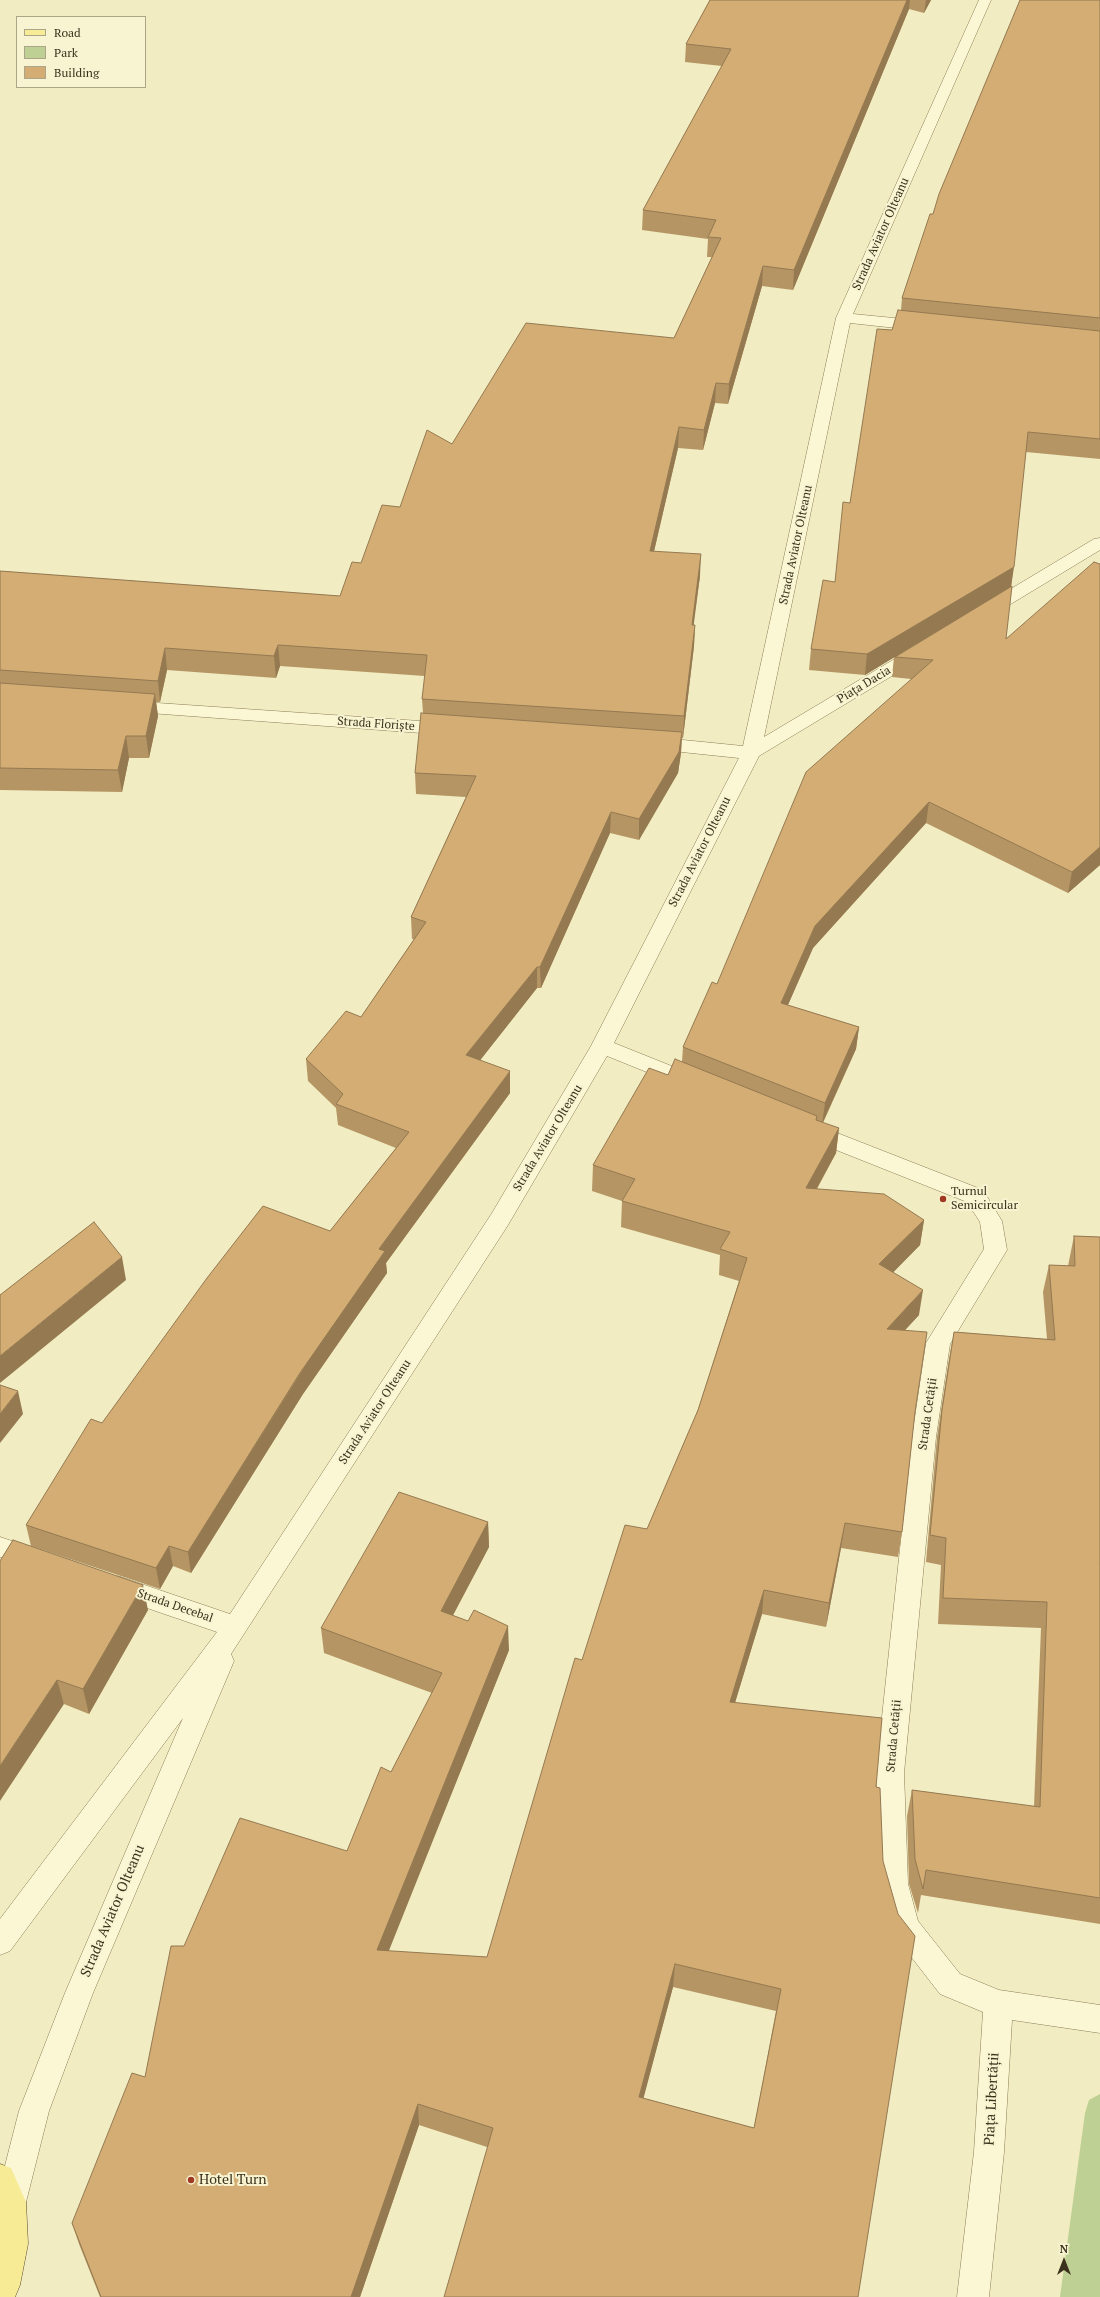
<!DOCTYPE html>
<html>
<head>
<meta charset="utf-8">
<style>
	body { margin:0 }
	#map { position:relative; width:1100px; height:2297px; overflow:hidden; background:#f1ecc1; font-family:"PT Serif",serif }
	canvas { display:block }
	.legend { position:absolute; left:16px; top:16px; width:130px; height:72px; box-sizing:border-box; background:#f8f4d1; border:1px solid #aca689; margin:0; padding:5px 7px; list-style:none; font-size:12px; color:#3b311c }
	.legend li { display:flex; align-items:center; gap:8px; height:20px }
	.legend b { width:20px; border:1px solid #aca689 }
	.north { position:absolute; left:1044px; top:2241px; width:40px; height:40px; -webkit-text-stroke:3px #f8f4d1; paint-order:stroke; rotate:0deg; font-size:11px; font-weight:700; line-height:16px; text-align:center; color:#3b311c }
	.north::after { content:''; display:block; margin:auto; width:14px; height:18px; background:#3b311c; clip-path:polygon(50% 0,100% 100%,50% 72%,0 100%) }
</style>
</head>
<body>
<div id="map">
<canvas width="1100" height="2297"></canvas>
<ul class="legend">
<li><b style="height:5px;background:#f8eb96"></b>Road</li>
<li><b style="height:11px;background:#bed094"></b>Park</li>
<li><b style="height:11px;background:#d3ad74"></b>Building</li>
</ul>
<div class="north">N</div>
</div>
<script>
const c = document.querySelector('canvas').getContext('2d');
c.lineJoin = 'round';
function fillPath(path, color) {
  c.fillStyle = color;
  c.fill(path, 'evenodd');
}
function toPath(rows) {
  const path = new Path2D();
  for (const r of rows) {
    path.moveTo(r[0], r[1]);
    for (let i = 2; i < r.length; i += 2) path.lineTo(r[i], r[i + 1]);
  }
  return path;
}
function trace(path, color, width, dash) {
  c.strokeStyle = color;
  c.lineWidth = width;
  c.lineCap = dash ? 'butt' : 'round';
  c.setLineDash(dash || []);
  c.stroke(path);
}
function write(font, color, halo, rows, align = 'center') {
  c.font = font + ' "PT Serif",serif';
  c.lineWidth = 4;
  c.setLineDash([]);
  c.textBaseline = 'middle';
  c.strokeStyle = halo;
  c.fillStyle = color;
  for (const [text, x, y, turn = 0] of rows) {
    c.save();
    c.translate(x, y);
    c.rotate((+turn || 0) * Math.PI / 180);
    c.textAlign = isNaN(turn) ? turn : align;
    if (halo) c.strokeText(text, 0, 0);
    c.fillText(text, 0, 0);
    c.restore();
  }
}
const green = toPath([
	[1100,2094,1100,2297,1060,2297,1085,2113,1089,2100]
]);
const minor = toPath([
	[979,0,991,0,853,314,924,321,929,323,932,326,929,329,924,331,850,323,764,737,913,648,925,648,928,652,925,656,759,756,614,1043,704,1079,707,1084,704,1089,696,1092,607,1056,508,1225,231,1654,234,1661,93,1993,49,2111,26,2202,22,2213,11,2217,0,2213,0,2185,19,2111,65,1993,183,1718,10,1951,0,1955,0,1919,217,1632,109,1595,105,1587,109,1579,118,1576,230,1614,492,1213,591,1046,739,758,653,749,646,747,644,743,646,739,653,737,743,746,836,318,979,0],
	[1100,538,1100,550,991,616,979,616,976,612,979,608,1094,539,1100,538],
	[128,701,449,723,456,725,458,729,456,733,449,735,122,711,119,707,122,703,128,701],
	[809,1122,983,1190,1002,1221,1007,1250,950,1344,936,1437,904,1773,908,1884,918,1921,960,1974,999,1990,1100,2005,1100,2033,1012,2020,1004,2152,989,2297,957,2297,974,2152,983,2012,940,1994,895,1936,880,1884,876,1773,912,1437,926,1343,984,1249,980,1222,967,1202,801,1136,798,1130,801,1124,809,1122],
	[0,1537,45,1552,49,1559,45,1566,36,1570,0,1557,0,1537]
]);
const major = toPath([
	[0,2164,11,2168,26,2202,28,2244,20,2285,15,2297,0,2297,0,2164]
]);
const wall = toPath([
	[710,0,931,0,924,13,909,9,793,290,762,286,728,404,715,403,703,450,678,448,654,551,700,576,693,625,695,625,694,646,683,738,682,738,681,753,678,773,639,840,610,833,541,988,537,988,480,1060,510,1093,386,1263,387,1273,303,1394,191,1573,173,1566,160,1589,31,1546,26,1525,102,1423,330,1231,396,1148,338,1125,336,1108,308,1081,306,1059,361,1017,414,939,412,939,411,917,466,797,416,794,415,773,423,713,422,699,425,676,280,666,276,678,167,670,160,702,156,702,158,716,149,758,129,758,122,792,0,790,0,571,340,596,361,563,400,507,452,444,674,338,712,257,707,257,708,239,642,230,643,210,722,66,685,62,686,44],
	[1100,0,1100,459,1026,452,1011,587,1006,639,1100,564,1100,865,1068,893,926,823,813,948,788,1005,859,1027,856,1049,823,1123,839,1128,836,1153,817,1189,924,1220,920,1245,893,1272,919,1315,905,1330,915,1412,902,1532,898,1557,841,1548,826,1627,762,1614,735,1702,876,1787,861,2281,487,2147,419,2125,360,2297,100,2297,79,2244,72,2223,145,2077,184,1946,347,1851,391,1772,432,1693,324,1653,321,1628,488,1522,489,1547,453,1615,509,1650,388,1951,487,1957,582,1660,647,1529,698,1410,739,1281,719,1275,720,1255,621,1227,622,1201,592,1191,593,1165,668,1075,682,1062,683,1047,717,984,911,679,892,677,894,657,865,675,809,670,811,649,835,582,850,503,892,330,901,310,902,298,933,214],
	[673,1987,776,2011,754,2128,643,2098],
	[1074,1236,1100,1237,1100,1924,921,1895,918,1913,909,1884,907,1816,912,1790,1034,1807,1041,1628,938,1624,941,1565,926,1562,937,1437,949,1359,954,1332,1047,1339,1043,1292,1049,1265,1068,1266],
	[0,1561,148,1610,89,1714,64,1704]
]);
const shadedWall = toPath([
	[907,0,910,0,909,9,793,290,794,270],
	[926,0,931,0,924,13],
	[763,266,762,286,728,404,729,384],
	[716,383,715,403,703,450,704,430],
	[679,427,678,448,649,573,650,551],
	[701,554,700,576,691,646,692,625],
	[1014,567,1011,587,865,675,867,654],
	[695,625,694,646,683,738,684,716],
	[278,645,280,666,276,678,274,656],
	[165,648,167,670,160,702,158,681],
	[155,694,158,716,149,758,146,736],
	[682,732,681,753,678,773,639,840,639,819],
	[126,736,129,758,122,792,118,770],
	[929,802,926,823,813,948,779,1025,781,1003,815,926],
	[611,812,610,833,541,988,540,967],
	[1100,847,1100,865,1068,893,1072,872],
	[537,967,537,988,467,1077,466,1055],
	[859,1027,856,1049,822,1124,825,1103],
	[510,1071,510,1093,386,1263,387,1273,303,1394,191,1573,188,1552,379,1249],
	[839,1128,836,1153,803,1213,806,1188],
	[924,1220,920,1245,876,1290,879,1264],
	[122,1257,126,1280,0,1383,0,1356],
	[923,1290,919,1315,883,1354,887,1329],
	[18,1391,23,1414,0,1443,0,1414],
	[488,1522,489,1547,442,1636,441,1611],
	[845,1523,841,1548,826,1627,829,1603],
	[169,1546,173,1566,160,1589,156,1568],
	[143,1585,148,1610,89,1714,83,1689],
	[764,1590,762,1614,728,1726,730,1702],
	[508,1626,509,1650,380,1973,377,1950],
	[57,1680,64,1704,0,1801,0,1766],
	[675,1964,673,1987,638,2119,639,2097],
	[418,2104,419,2125,360,2297,351,2297]
]);
const building = toPath([
	[710,0,907,0,794,270,763,266,729,384,716,383,704,430,679,427,650,551,701,554,692,625,695,625,684,716,422,699,427,655,278,645,274,656,165,648,158,681,0,670,0,571,340,596,352,562,361,563,382,505,400,507,427,430,452,444,526,323,674,338,721,238,708,237,716,220,643,210,731,49,686,44,710,0],
	[1020,0,1100,0,1100,318,902,298,930,214,933,214,939,194,1020,0],
	[898,310,1100,331,1100,439,1028,432,1014,567,867,654,811,649,823,580,835,582,843,502,850,503,877,329,892,330,898,310],
	[1094,562,1100,564,1100,847,1072,872,929,802,815,926,781,1003,859,1027,825,1103,683,1047,712,982,717,984,806,772,933,660,895,657,1012,586,1006,639,1094,562],
	[0,683,155,694,146,736,126,736,118,770,0,768,0,683],
	[421,713,682,732,679,752,639,819,611,812,540,967,537,967,466,1055,510,1071,379,1249,385,1251,300,1373,188,1552,169,1546,156,1568,26,1525,91,1419,102,1423,207,1278,263,1206,330,1231,409,1132,336,1104,343,1094,306,1059,346,1011,361,1017,426,922,411,917,476,776,415,773,421,713],
	[675,1059,817,1116,816,1120,839,1128,806,1188,884,1194,924,1220,879,1264,923,1290,887,1329,927,1332,915,1412,902,1532,845,1523,829,1603,764,1590,730,1702,882,1718,876,1787,880,1788,883,1861,898,1914,915,1936,858,2297,444,2297,493,2128,418,2104,351,2297,101,2297,72,2223,132,2073,145,2077,171,1946,184,1946,240,1818,347,1851,381,1767,391,1772,442,1673,321,1628,399,1492,488,1522,441,1611,468,1621,474,1610,508,1626,377,1950,487,1957,575,1658,582,1660,625,1525,647,1529,698,1410,747,1258,720,1249,730,1232,622,1201,635,1179,593,1165,649,1068,668,1075,675,1059],
	[675,1964,781,1989,754,2128,639,2097,675,1964],
	[94,1222,122,1257,0,1356,0,1295,94,1222],
	[1074,1236,1100,1237,1100,1898,926,1870,923,1889,915,1859,912,1790,1040,1807,1047,1602,943,1598,946,1538,930,1535,942,1410,954,1332,1055,1340,1049,1265,1075,1266,1074,1236],
	[0,1385,18,1391,0,1414,0,1385],
	[13,1540,143,1585,83,1689,57,1680,0,1766,0,1561,13,1540]
]);
const markers = [
	[943,1199,4,"#a03922"],
	[191,2180,4,"#a03922"]
];
const streetNames = [
	["Strada Aviator Olteanu",881,234,-66],
	["Strada Aviator Olteanu",796,545,-78],
	["Piața Dacia",864,685,-31],
	["Strada Floriște",376,724,4],
	["Strada Aviator Olteanu",700,852,-63],
	["Strada Aviator Olteanu",548,1138,-59],
	["Strada Aviator Olteanu",375,1412,-57],
	["Strada Cetății",928,1414,-82],
	["Strada Decebal",175,1606,19],
	["Strada Cetății",894,1736,-85]
];
const poiNames = [
	["Turnul",951,1192],
	["Semicircular",951,1206]
];
const nearStreetnames = [
	["Strada Aviator Olteanu",113,1911,-67],
	["Piața Libertății",992,2099,-87]
];
const nearPoinames = [
	["Hotel Turn",199,2180]
];
fillPath(green, '#bed094');
trace(minor, '#8d7d57', 1);
trace(major, '#5a4a2c', 1);
fillPath(minor, '#fbf7d5');
fillPath(major, '#f8eb96');
fillPath(wall, '#b59564');
fillPath(shadedWall, '#947951');
fillPath(building, '#d3ad74');
trace(building, '#947951', 1);
for (const [x, y, r, color] of markers) {
  const dot = new Path2D();
  dot.arc(x, y, r, 0, 2 * Math.PI);
  c.fillStyle = color;
  c.fill(dot);
  trace(dot, '#f8f4d1', 1.5);
}
write('12px', '#3b311c', '#f8f4d1', streetNames);
write('12px', '#3b311c', '#f8f4d1', poiNames, 'left');
write('14px', '#3b311c', '#f8f4d1', nearStreetnames);
write('14px', '#3b311c', '#f8f4d1', nearPoinames, 'left');
</script>
</body>
</html>
